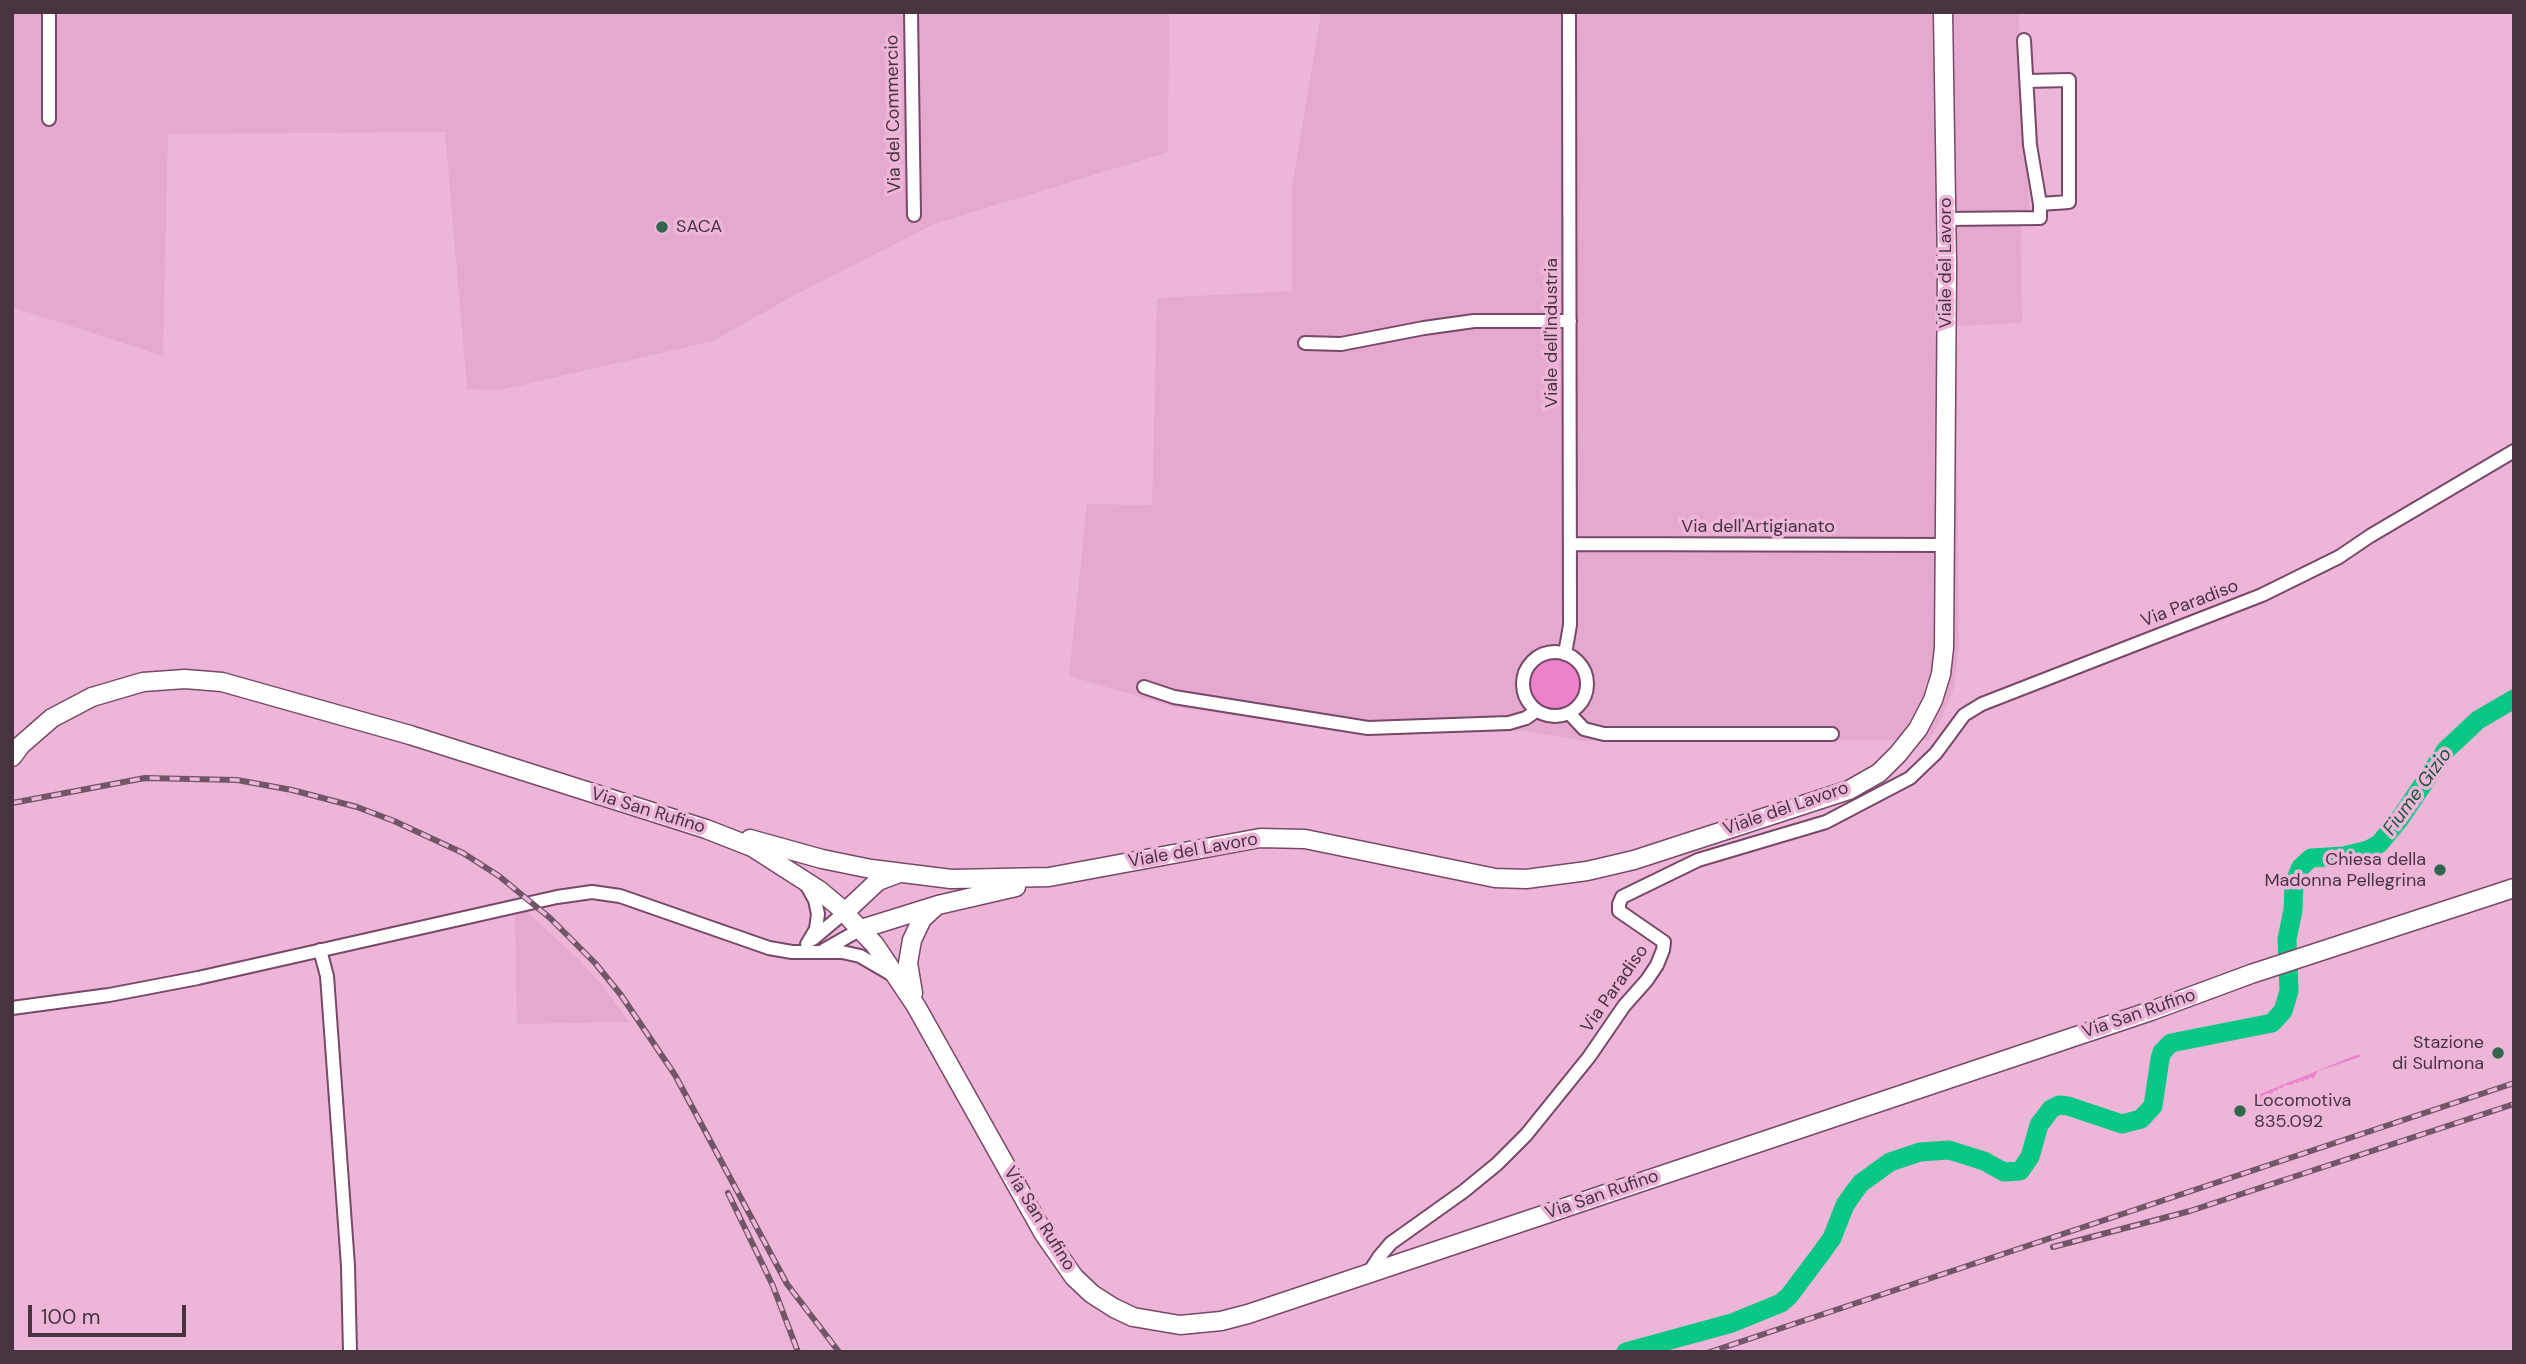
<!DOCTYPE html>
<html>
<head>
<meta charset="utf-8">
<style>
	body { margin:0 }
	#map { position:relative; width:2526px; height:1364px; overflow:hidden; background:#edb6d9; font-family:"DM Sans",sans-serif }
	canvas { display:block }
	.frame { position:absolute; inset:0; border:14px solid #493341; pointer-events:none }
	.scale { position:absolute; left:28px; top:1305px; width:158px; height:32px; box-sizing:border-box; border:4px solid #493341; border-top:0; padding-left:9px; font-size:21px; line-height:24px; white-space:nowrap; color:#493341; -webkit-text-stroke:5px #edb6d9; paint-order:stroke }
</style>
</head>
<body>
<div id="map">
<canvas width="2526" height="1364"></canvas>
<div class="frame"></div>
<div class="scale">100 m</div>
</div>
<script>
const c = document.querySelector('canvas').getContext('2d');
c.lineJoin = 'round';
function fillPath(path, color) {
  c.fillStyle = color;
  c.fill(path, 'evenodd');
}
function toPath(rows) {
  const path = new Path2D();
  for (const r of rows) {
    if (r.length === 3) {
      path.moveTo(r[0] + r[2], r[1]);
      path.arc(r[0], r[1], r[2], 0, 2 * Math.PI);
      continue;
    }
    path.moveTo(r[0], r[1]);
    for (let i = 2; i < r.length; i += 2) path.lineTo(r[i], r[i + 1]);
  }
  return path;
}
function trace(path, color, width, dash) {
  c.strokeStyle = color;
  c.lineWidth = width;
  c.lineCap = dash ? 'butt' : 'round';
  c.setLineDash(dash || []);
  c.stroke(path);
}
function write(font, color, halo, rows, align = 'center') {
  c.font = font + ' "DM Sans",sans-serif';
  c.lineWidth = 7;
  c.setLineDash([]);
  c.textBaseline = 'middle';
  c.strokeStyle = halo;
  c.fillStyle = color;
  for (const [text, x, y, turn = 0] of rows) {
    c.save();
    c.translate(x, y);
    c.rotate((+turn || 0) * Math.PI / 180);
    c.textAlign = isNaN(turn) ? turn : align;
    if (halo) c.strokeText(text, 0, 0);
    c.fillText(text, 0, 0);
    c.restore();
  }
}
const built = toPath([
	[12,12,1169,12,1168,152,934,224,793,296,713,341,500,390,467,389,445,132,168,134,163,356,12,307],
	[1321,12,2018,12,2030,224,2021,225,2022,323,1956,326,1959,645,1954,687,1943,716,1929,740,1582,741,1526,731,1373,735,1174,707,1069,676,1087,504,1152,505,1157,298,1292,291,1292,186],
	[526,911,580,961,600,983,629,1022,517,1024,515,915]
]);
const green = toPath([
	[1555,684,26],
	[2359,1054,2360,1057,2318,1071,2313,1079,2310,1077,2308,1080,2305,1079,2303,1082,2300,1080,2298,1083,2294,1082,2292,1085,2284,1085,2282,1089,2279,1087,2277,1091,2274,1090,2270,1099,2252,1106,2257,1095]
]);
const river = toPath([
	[1626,1352,1732,1323,1781,1303,1789,1296,1822,1252,1832,1238,1845,1205,1854,1192,1861,1183,1890,1162,1920,1152,1949,1150,1984,1161,2004,1172,2020,1171,2030,1157,2039,1125,2051,1109,2059,1105,2068,1106,2122,1124,2141,1119,2153,1106,2160,1059,2162,1052,2171,1043,2272,1023,2283,1011,2289,991,2287,939,2293,910,2294,883,2301,867,2311,858,2344,856,2368,850,2379,844,2399,820,2446,750,2478,720,2514,699]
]);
const street = toPath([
	[49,12,49,119],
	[911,12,914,215],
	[2024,40,2030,145,2040,204],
	[1946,219,2040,218,2040,204,2069,202,2069,80,2027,81],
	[1305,343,1341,344,1424,328,1474,321,1570,321],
	[1570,544,1946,545],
	[1555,684,32],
	[1565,654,1570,625,1569,12],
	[1144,687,1174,697,1368,728,1509,723,1526,718,1536,711],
	[1569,713,1584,729,1604,734,1832,734],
	[806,884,815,900,818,914,816,929,807,944],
	[813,939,845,912],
	[320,950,327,976,335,1086,348,1266,350,1352],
	[824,950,861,929],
	[12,1008,109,995,198,978,557,897,592,892,620,896,769,948,792,952,842,952,860,956,891,974],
	[1368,1274,1379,1257,1391,1243,1464,1191,1497,1164,1526,1135,1589,1057,1624,1006,1647,980,1657,965,1663,950,1664,942,1619,911,1619,904,1622,897,1698,860,1826,822,1910,778,1936,753,1964,715,1982,704,2262,595,2339,557,2370,536,2514,451]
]);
const secondary = toPath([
	[12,757,21,745,52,718,92,697,143,682,185,679,222,682,410,735,706,829,752,847,819,890,838,906,875,945,916,1006,1044,1234,1074,1277,1092,1294,1114,1308,1133,1317,1180,1325,1221,1321,1248,1314,2151,1011,2251,974,2514,888],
	[750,839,822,859,871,869,951,879,1049,877,1260,838,1305,839,1495,878,1526,879,1587,871,1634,860,1849,790,1879,773,1898,754,1918,729,1933,700,1941,674,1944,648,1947,266,1943,12],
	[845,912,878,881,897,874],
	[861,929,938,905,1016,887],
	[913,993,908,963,912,940,922,919,935,907]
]);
const rail = toPath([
	[12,803,145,778,237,780,292,790,357,807,394,821,463,853,499,876,550,918,595,963,621,995,675,1075,787,1284,839,1352],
	[728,1193,773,1286,798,1352],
	[2053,1247,2190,1211,2514,1104],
	[1710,1352,2514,1083]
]);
const markers = [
	[662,227,7,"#32674d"],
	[2440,870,7,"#32674d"],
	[2498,1053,7,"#32674d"],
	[2240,1111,7,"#32674d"]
];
const streetNames = [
	["Via del Commercio",894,114,-91],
	["Viale del Lavoro",1946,263,-90],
	["Viale dell'Industria",1552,333,-90],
	["Via dell'Artigianato",1758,527],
	["Via Paradiso",2190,604,-21],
	["Viale del Lavoro",1786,809,-19],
	["Via San Rufino",648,811,17],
	["Viale del Lavoro",1193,851,-10],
	["Via Paradiso",1615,989,-55],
	["Via San Rufino",2139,1014,-19],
	["Via San Rufino",1602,1195,-19],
	["Via San Rufino",1039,1219,58]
];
const poiNames = [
	["SACA",676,227],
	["Chiesa della",2426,860,"right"],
	["Madonna Pellegrina",2426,881,"right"],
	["Stazione",2484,1043,"right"],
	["di Sulmona",2484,1064,"right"],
	["Locomotiva",2254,1101],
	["835.092",2254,1122]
];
const waterNames = [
	["Fiume Gizio",2418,792,-54]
];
fillPath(built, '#e5a8cf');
fillPath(green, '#ec82ca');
trace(river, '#0ac785', 19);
trace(street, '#784868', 16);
trace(secondary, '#784868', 21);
trace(street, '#fff', 12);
trace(secondary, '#fff', 18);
trace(rail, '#735568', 6);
trace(rail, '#edb6d9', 3.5, [10]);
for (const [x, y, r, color] of markers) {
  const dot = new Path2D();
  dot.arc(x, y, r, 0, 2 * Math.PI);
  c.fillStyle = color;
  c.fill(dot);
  trace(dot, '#edb6d9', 2.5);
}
write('18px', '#493341', '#edb6d9', streetNames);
write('18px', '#493341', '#edb6d9', poiNames, 'left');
write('italic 19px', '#19563b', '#edb6d9', waterNames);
</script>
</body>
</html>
